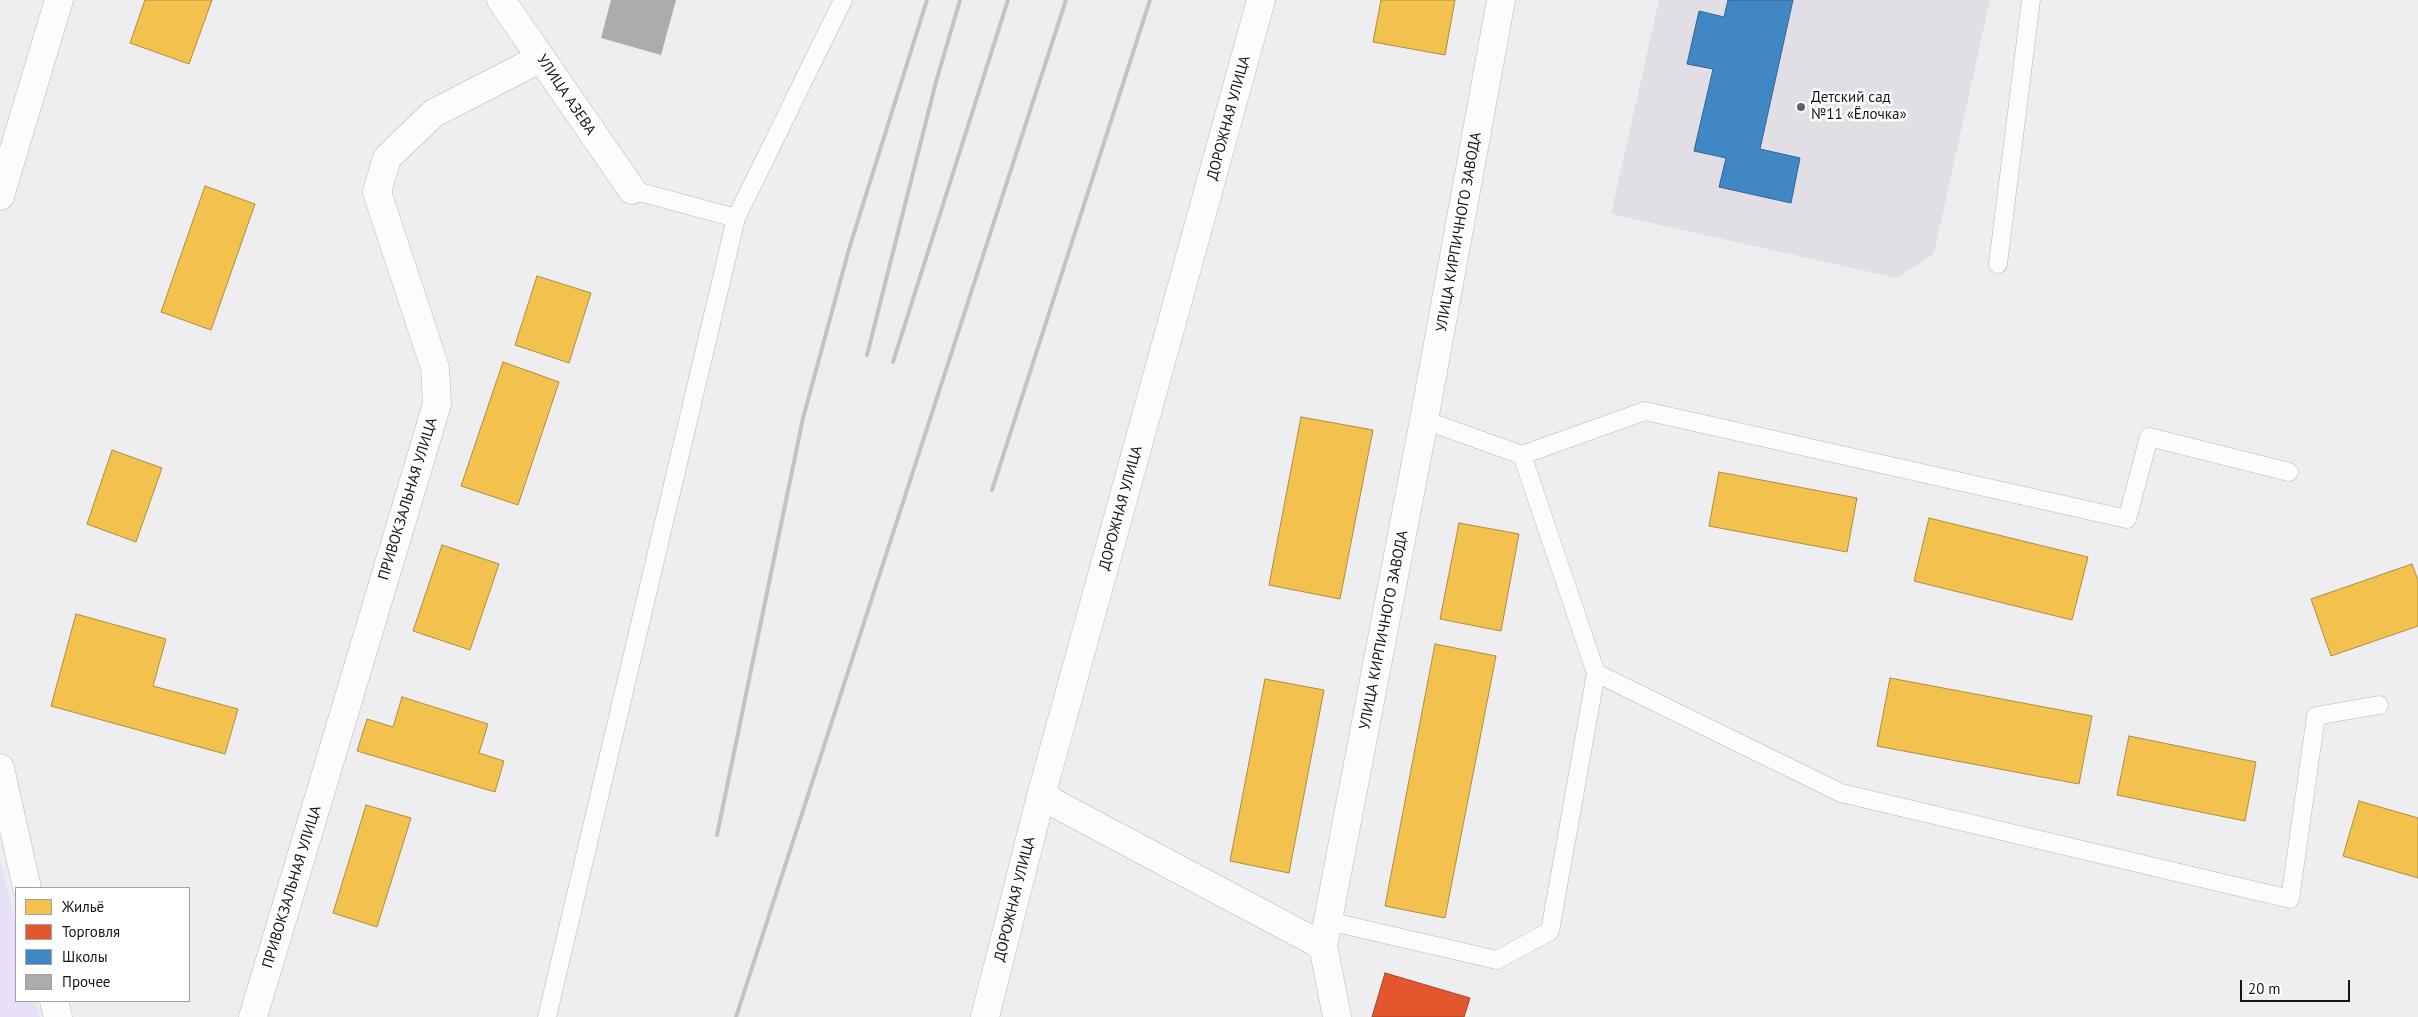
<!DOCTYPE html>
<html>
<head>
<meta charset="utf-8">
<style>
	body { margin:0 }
	#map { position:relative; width:2418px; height:1017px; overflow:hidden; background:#eeedf0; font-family:"PT Sans",sans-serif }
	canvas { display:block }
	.legend { position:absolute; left:15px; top:887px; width:175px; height:115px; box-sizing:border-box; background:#fff; border:1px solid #a1a1a2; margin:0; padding:6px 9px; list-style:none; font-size:15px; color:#151517 }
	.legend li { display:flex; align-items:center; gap:10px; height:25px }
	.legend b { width:25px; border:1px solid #a1a1a2 }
	.scale { position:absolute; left:2240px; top:980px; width:110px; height:22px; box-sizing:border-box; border:2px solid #151517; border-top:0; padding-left:6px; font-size:15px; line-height:18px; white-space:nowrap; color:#151517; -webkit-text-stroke:4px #fff; paint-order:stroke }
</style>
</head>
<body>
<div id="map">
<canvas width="2418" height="1017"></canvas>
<ul class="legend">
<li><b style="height:14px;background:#f2c14e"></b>Жильё</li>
<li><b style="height:14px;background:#e4572e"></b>Торговля</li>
<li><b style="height:14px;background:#3f88c5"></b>Школы</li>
<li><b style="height:14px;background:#acabad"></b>Прочее</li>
</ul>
<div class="scale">20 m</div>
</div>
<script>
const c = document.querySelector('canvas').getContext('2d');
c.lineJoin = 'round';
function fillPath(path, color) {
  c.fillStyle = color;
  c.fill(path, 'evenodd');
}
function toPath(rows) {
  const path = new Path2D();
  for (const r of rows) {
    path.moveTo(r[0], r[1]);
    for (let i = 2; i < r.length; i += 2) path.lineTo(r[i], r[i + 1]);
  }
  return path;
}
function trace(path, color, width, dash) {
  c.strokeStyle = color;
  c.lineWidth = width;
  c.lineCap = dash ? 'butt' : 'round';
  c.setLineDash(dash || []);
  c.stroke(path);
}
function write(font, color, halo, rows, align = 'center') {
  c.font = font + ' "PT Sans",sans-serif';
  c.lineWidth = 5;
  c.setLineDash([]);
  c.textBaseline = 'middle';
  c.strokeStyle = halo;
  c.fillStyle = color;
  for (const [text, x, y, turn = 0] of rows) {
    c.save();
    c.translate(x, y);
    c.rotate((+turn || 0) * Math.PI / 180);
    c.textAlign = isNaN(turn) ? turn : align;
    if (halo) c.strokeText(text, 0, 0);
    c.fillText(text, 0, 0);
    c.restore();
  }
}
const built = toPath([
	[1659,0,1990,0,1934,253,1897,278,1611,214]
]);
const green = toPath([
	[0,860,16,924,16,1001,36,1001,40,1017,0,1017]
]);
const homes = toPath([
	[145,0,212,0,189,64,130,43,145,0],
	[1381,0,1455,0,1445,55,1373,42,1381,0],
	[205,186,255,204,211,330,161,312,205,186],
	[537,276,591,293,569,363,515,345,537,276],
	[503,362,559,382,518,505,461,486,503,362],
	[1301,417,1373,430,1340,599,1269,585,1301,417],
	[112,450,162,468,136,542,87,524,112,450],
	[1719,472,1857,498,1847,552,1709,526,1719,472],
	[1929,518,2088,557,2072,620,1914,581,1929,518],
	[1459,523,1519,534,1501,631,1440,619,1459,523],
	[442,545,499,564,470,650,413,631,442,545],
	[2412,564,2418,580,2418,626,2331,656,2311,599,2412,564],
	[76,614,166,639,153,686,238,709,225,754,51,706,76,614],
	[1435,644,1496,656,1445,918,1385,906,1435,644],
	[1890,678,2092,716,2079,784,1877,746,1890,678],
	[1265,679,1324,690,1289,873,1230,861,1265,679],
	[402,697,488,724,479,753,504,761,495,792,357,751,367,719,393,727,402,697],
	[2129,736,2256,762,2245,821,2117,795,2129,736],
	[2359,801,2418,818,2418,878,2343,856,2359,801],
	[366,805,411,818,377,927,333,913,366,805]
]);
const shops = toPath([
	[1385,973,1470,998,1464,1017,1372,1017,1385,973]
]);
const schools = toPath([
	[1728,0,1793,0,1760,149,1800,158,1791,203,1719,187,1726,158,1694,151,1713,69,1687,64,1699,11,1724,17,1728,0]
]);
const building = toPath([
	[611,0,676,0,661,55,601,38]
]);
const service = toPath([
	[736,218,843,0],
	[1998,264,2031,0],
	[1424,420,1522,455,1596,673,1841,793,2290,899,2316,716,2379,705],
	[1522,455,1645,411,2127,519,2149,437,2289,472],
	[1328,921,1497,960,1550,931,1596,673],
	[547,1017,736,218,632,190]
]);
const minor = toPath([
	[501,0,632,190],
	[1041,796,1323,946,1424,420,1501,0],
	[1323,946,1337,1017],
	[253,1017,437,404,435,368,377,192,387,158,434,113,541,58]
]);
const tertiary = toPath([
	[0,196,59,0],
	[0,768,27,888],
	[54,1001,58,1017],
	[985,1017,1041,796,1261,0]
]);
const rail = toPath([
	[867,355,936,82,960,0],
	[893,362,1008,0],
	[992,490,1150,0],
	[717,835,803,418,849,249,927,0],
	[736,1017,1066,0]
]);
const markers = [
	[1801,107,5,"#616163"]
];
const streetNames = [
	["УЛИЦА АЗЕВА",566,95,56],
	["ДОРОЖНАЯ УЛИЦА",1229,118,-75],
	["УЛИЦА КИРПИЧНОГО ЗАВОДА",1459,232,-80],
	["ПРИВОКЗАЛЬНАЯ УЛИЦА",408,499,-73],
	["ДОРОЖНАЯ УЛИЦА",1121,508,-75],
	["УЛИЦА КИРПИЧНОГО ЗАВОДА",1384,630,-79],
	["ПРИВОКЗАЛЬНАЯ УЛИЦА",292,887,-73],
	["ДОРОЖНАЯ УЛИЦА",1015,899,-76]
];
const poiNames = [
	["Детский сад",1811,98],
	["№11 «Ёлочка»",1811,115]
];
fillPath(built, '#e1dee6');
fillPath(green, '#e8e0f6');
fillPath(homes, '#f2c14e');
trace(homes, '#b08d3e', 1);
fillPath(shops, '#e4572e');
trace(shops, '#a64327', 1);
fillPath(schools, '#3f88c5');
trace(schools, '#326691', 1);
fillPath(building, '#acabad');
trace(service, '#b8b8ba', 19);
trace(minor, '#b8b8ba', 29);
trace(tertiary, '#b8b8ba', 29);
trace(service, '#fcfcfd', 18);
trace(minor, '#fcfcfd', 28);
trace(tertiary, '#fcfcfd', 28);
trace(rail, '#c3c2c4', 4);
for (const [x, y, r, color] of markers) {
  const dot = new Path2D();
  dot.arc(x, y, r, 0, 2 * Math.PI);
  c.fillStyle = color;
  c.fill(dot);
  trace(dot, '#fff', 2);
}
write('15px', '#151517', '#fff', streetNames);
write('15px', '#151517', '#fff', poiNames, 'left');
</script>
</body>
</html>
